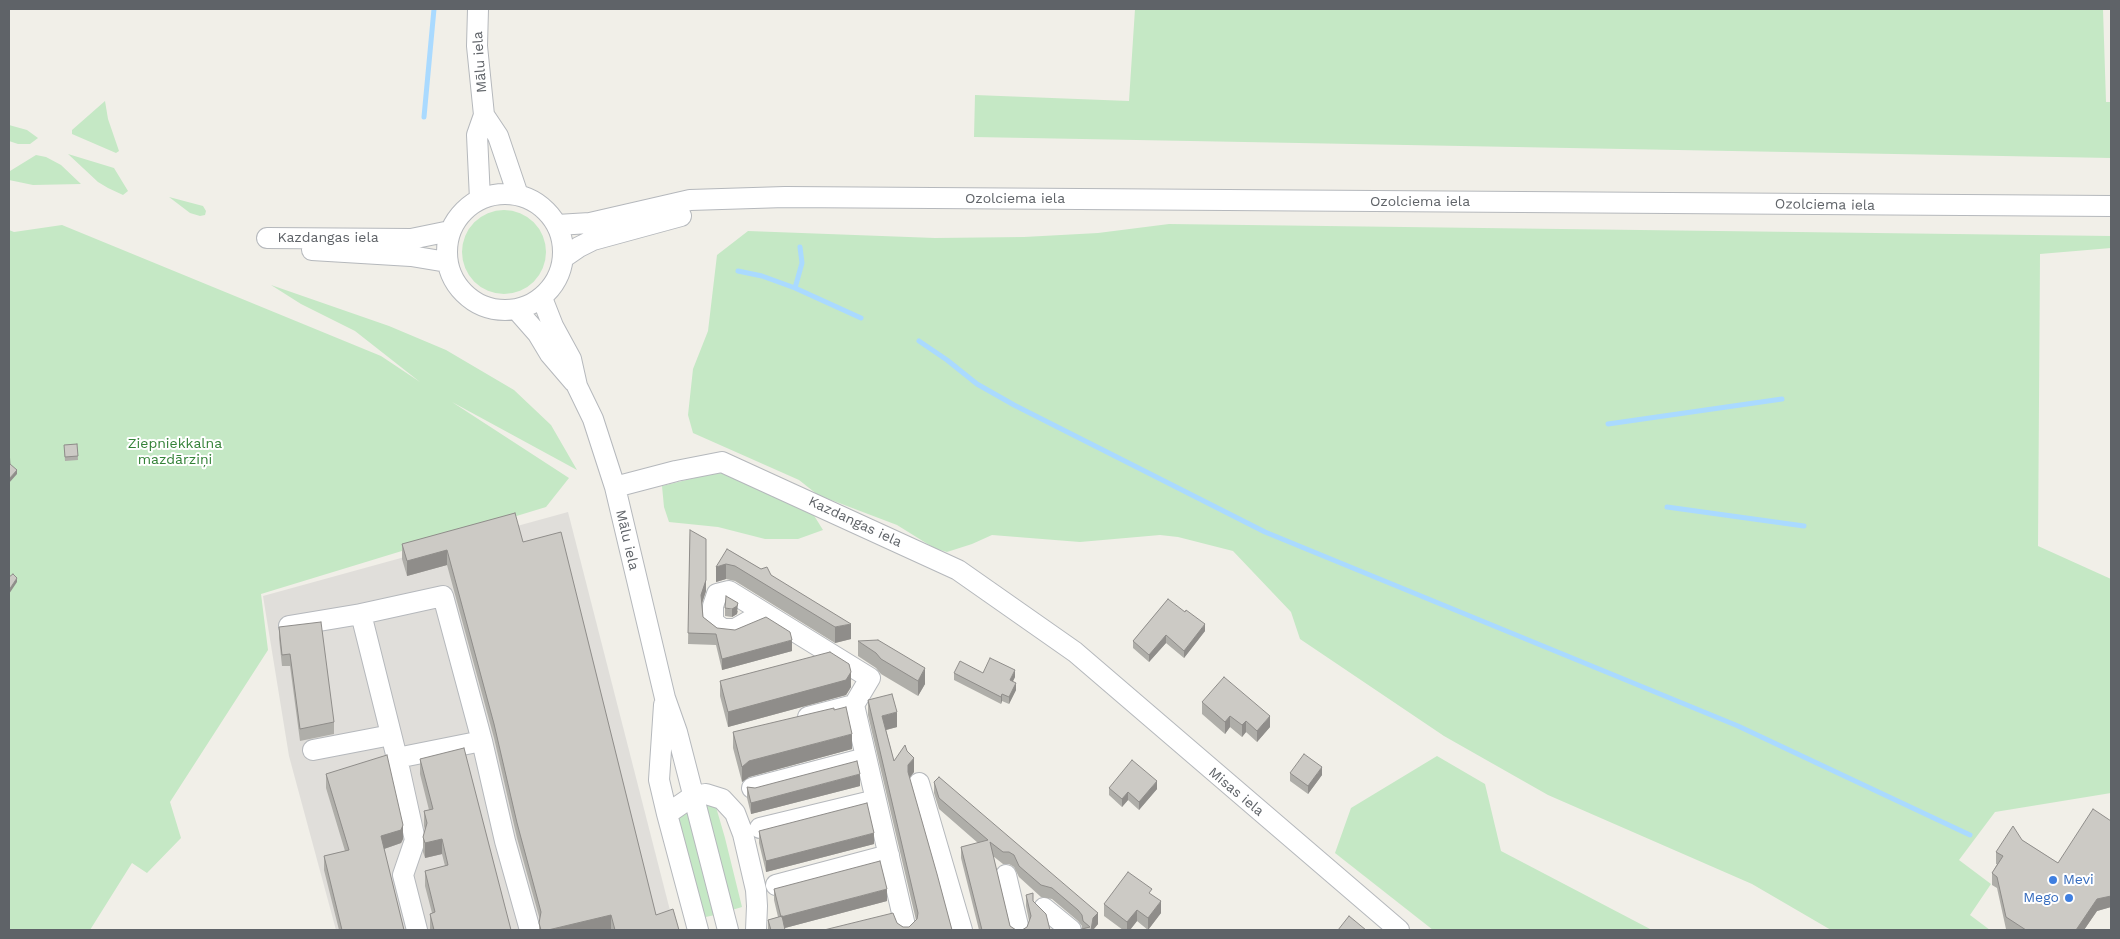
<!DOCTYPE html>
<html>
<head>
<meta charset="utf-8">
<style>
	body { margin:0 }
	#map { position:relative; width:2120px; height:939px; overflow:hidden; background:#f1efe8; font-family:"Work Sans",sans-serif }
	canvas { display:block }
	.frame { position:absolute; inset:0; border:10px solid #5f6368; pointer-events:none }
</style>
</head>
<body>
<div id="map">
<canvas width="2120" height="939"></canvas>
<div class="frame"></div>
</div>
<script>
const c = document.querySelector('canvas').getContext('2d');
c.lineJoin = 'round';
function fillPath(path, color) {
  c.fillStyle = color;
  c.fill(path, 'evenodd');
}
function toPath(rows) {
  const path = new Path2D();
  for (const r of rows) {
    if (r.length === 3) {
      path.moveTo(r[0] + r[2], r[1]);
      path.arc(r[0], r[1], r[2], 0, 2 * Math.PI);
      continue;
    }
    path.moveTo(r[0], r[1]);
    for (let i = 2; i < r.length; i += 2) path.lineTo(r[i], r[i + 1]);
  }
  return path;
}
function trace(path, color, width, dash) {
  c.strokeStyle = color;
  c.lineWidth = width;
  c.lineCap = dash ? 'butt' : 'round';
  c.setLineDash(dash || []);
  c.stroke(path);
}
function write(font, color, halo, rows, align = 'center') {
  c.font = font + ' "Work Sans",sans-serif';
  c.lineWidth = 4;
  c.setLineDash([]);
  c.textBaseline = 'middle';
  c.strokeStyle = halo;
  c.fillStyle = color;
  for (const [text, x, y, turn = 0] of rows) {
    c.save();
    c.translate(x, y);
    c.rotate((+turn || 0) * Math.PI / 180);
    c.textAlign = isNaN(turn) ? turn : align;
    if (halo) c.strokeText(text, 0, 0);
    c.fillText(text, 0, 0);
    c.restore();
  }
}
const industrial = toPath([
	[568,512,675,930,336,930,289,756,263,596]
]);
const green = toPath([
	[1135,9,2103,9,2106,102,2111,102,2111,158,974,137,975,95,1129,101],
	[105,101,108,119,119,151,116,153,72,134,72,130],
	[9,125,27,130,38,138,30,144,18,144,9,141],
	[68,154,114,168,128,191,123,195,108,188,98,182],
	[36,155,46,157,61,165,81,184,33,185,9,180,10,171],
	[169,197,203,206,206,211,205,215,200,216,190,213],
	[504,252,42],
	[1169,224,2111,236,2111,248,2040,254,2038,546,2111,579,2111,793,1995,812,1959,860,1991,884,1970,915,1990,930,1831,930,1752,884,1548,795,1444,736,1300,639,1291,612,1233,551,1178,537,1160,535,1080,542,992,535,972,544,947,552,934,548,897,525,818,495,799,480,693,433,688,415,693,369,708,331,717,255,748,231,935,238,1024,237,1098,233],
	[62,225,381,356,420,382,355,331,301,304,271,285,389,326,446,350,514,390,551,425,577,470,452,402,569,478,546,507,261,594,268,650,170,802,181,838,147,873,132,863,90,930,9,930,9,230,14,232],
	[723,471,810,509,823,530,798,539,765,539,718,527,669,522,664,507,662,486],
	[1437,756,1485,784,1501,851,1652,930,1433,930,1335,853,1351,808],
	[705,803,716,807,725,838,742,907,732,910],
	[684,812,689,813,715,915,701,918,677,823,679,816]
]);
const stream = toPath([
	[424,117,434,9],
	[800,247,802,263,795,288,861,318],
	[738,271,762,276,795,288],
	[919,341,947,360,977,384,1014,405,1265,532,1738,726,1970,835],
	[1608,424,1782,399],
	[1667,507,1804,526]
]);
const minor = toPath([
	[478,9,477,46,484,115,477,135,480,199],
	[484,115,498,136,518,195],
	[505,252,58],
	[557,225,590,223,690,200,785,197,2111,206],
	[267,238,411,239,450,231],
	[312,250,411,256,447,262],
	[563,258,579,247,593,240,681,216],
	[542,298,553,326,571,359,577,386,593,419,615,487,665,698,677,732,728,930],
	[516,309,538,334,550,354,574,382],
	[615,487,676,471,722,462,958,570,1075,652,1399,930],
	[763,613,735,629,723,629,713,622,713,606,717,594,729,591,870,678,854,705,906,930],
	[289,626,361,614],
	[664,705,659,780,667,814],
	[808,717,854,705],
	[313,750,391,735],
	[397,758,361,614,443,596,482,741],
	[919,783,962,930],
	[752,788,866,758],
	[760,828,876,800],
	[1006,875,1019,930],
	[776,885,889,855],
	[1044,908,1071,930],
	[417,930,403,875,415,840,397,758,482,741,505,841,530,930],
	[698,930,667,814,693,796,706,794,722,799,735,813,743,834,756,890,757,906,756,930]
]);
const wall = toPath([
	[77,444,78,460,65,461,64,445],
	[690,530,706,591,702,604,703,617,717,628,792,651,722,670,716,645,688,644],
	[523,542,656,915,679,930,539,930,540,920,517,838,494,738,447,565,407,576,402,559,402,544],
	[727,549,771,575,851,639,835,643,735,581,726,579,716,582],
	[1168,599,1205,631,1184,658,1166,643,1149,662,1133,648,1133,641],
	[725,608,738,611,737,614,732,617,725,616],
	[279,627,334,722,334,734,300,741,290,666,282,666,279,638],
	[858,641,925,684,918,696,881,674,876,668,858,656],
	[954,673,983,673,1015,677,1013,681,1016,690,1009,704,1002,701,1001,704,954,680],
	[720,681,851,687,846,695,728,727,720,696],
	[868,700,897,727,886,730,894,761,907,751,914,772,909,778,952,930,824,930,897,923,903,927,909,927,916,920,868,715],
	[1202,702,1270,727,1257,742,1246,732,1242,737,1230,727,1225,734,1202,714],
	[733,732,852,749,749,777,742,782,733,748],
	[420,759,511,930,430,930,430,914,432,913,425,886,425,871,445,866,442,854,425,858,423,852,423,837,425,830,424,826,424,811,429,810,420,774],
	[1290,773,1322,775,1308,794,1290,781],
	[326,774,403,839,401,843,384,849,404,930,339,930,324,870,324,856,345,851,326,788],
	[934,782,1098,924,1093,930,1078,930,1082,929,1082,926,1078,921,1052,899,1041,897,1019,877,1014,867,1009,864,1003,864,993,856,1010,926,1016,930,1022,930,1027,927,1029,921,1026,906,1026,895,1033,901,1050,930,979,930,961,858,961,847,978,843,939,809,934,793],
	[860,786,751,814,747,798,747,787,755,788],
	[1109,788,1157,789,1139,810,1128,800,1122,807,1109,795],
	[2111,821,2111,907,2097,911,2084,930,2009,930,2006,929,1997,888,1992,885,1992,873,1997,864,1996,864,1996,852,2022,840,2058,863],
	[759,831,874,844,766,872,759,843],
	[774,889,887,901,785,928,785,930,768,930,768,920,778,917,774,900],
	[1152,895,1161,913,1148,930,1137,921,1130,930,1123,930,1104,916,1104,904]
]);
const shadedWall = toPath([
	[17,470,17,474,9,483,9,479],
	[706,539,706,591,701,606,701,595],
	[447,550,447,565,407,576,407,561],
	[726,564,726,579,716,582,716,567],
	[17,578,17,582,9,594,9,590],
	[738,603,737,614,732,617,732,609],
	[851,624,851,639,835,643,835,627],
	[1205,624,1205,631,1184,658,1184,651],
	[1166,635,1166,643,1149,662,1149,655],
	[792,640,792,651,722,670,722,659],
	[925,668,925,684,918,696,918,681],
	[1015,670,1015,677,1010,687,1010,680],
	[851,672,851,687,846,695,728,727,728,712],
	[1016,683,1016,690,1009,704,1009,697],
	[1002,694,1002,701,1001,704,1001,697],
	[897,712,897,727,882,731,882,716],
	[1230,716,1230,727,1225,734,1225,722],
	[1270,716,1270,727,1257,742,1257,731],
	[1246,721,1246,732,1242,737,1242,725],
	[852,734,852,749,749,777,742,782,742,767,749,761],
	[914,758,914,772,908,780,908,765],
	[1322,767,1322,775,1308,794,1308,786],
	[860,774,860,786,751,814,751,803],
	[1157,781,1157,789,1139,810,1139,802],
	[1128,792,1128,800,1122,807,1122,799],
	[403,825,403,839,401,843,381,850,381,836],
	[874,833,874,844,766,872,766,861],
	[442,839,442,854,425,858,425,843],
	[887,889,887,901,781,929,781,917],
	[2111,896,2111,907,2097,911,2084,930,2076,930,2097,899],
	[1161,901,1161,913,1148,930,1148,918],
	[1137,910,1137,921,1130,930,1127,930,1127,922],
	[1098,913,1098,924,1093,930,1091,930,1093,918],
	[611,915,611,930,548,930]
]);
const building = toPath([
	[77,444,78,456,65,457,64,445,77,444],
	[9,451,10,464,17,470,9,479,9,451],
	[515,513,523,542,561,532,656,915,673,909,679,930,615,930,611,915,548,930,541,930,539,923,541,912,517,823,494,724,447,550,407,561,402,544,515,513],
	[690,530,706,539,706,580,701,595,703,617,717,628,735,630,766,617,790,632,792,640,722,659,716,634,688,633,690,530],
	[727,549,761,569,767,567,771,575,851,624,835,627,735,566,726,564,716,567,727,549],
	[13,574,17,578,9,590,9,577,13,574],
	[726,596,738,603,737,606,732,609,725,608,726,596],
	[1168,599,1185,612,1186,610,1205,624,1184,651,1166,635,1149,655,1133,641,1168,599],
	[321,622,334,722,300,729,290,654,282,655,279,627,321,622],
	[878,640,925,668,918,681,881,659,876,653,858,641,878,640],
	[830,652,849,664,851,672,846,680,728,712,720,681,830,652],
	[990,658,1015,670,1010,680,1016,683,1009,697,1002,694,1001,697,954,673,960,661,983,673,990,658],
	[1224,677,1270,716,1257,731,1246,721,1242,725,1230,716,1225,722,1202,702,1224,677],
	[892,694,897,712,882,716,894,761,905,745,907,751,914,758,908,765,908,772,937,874,952,930,824,930,893,913,897,923,903,927,909,927,917,919,918,913,868,700,892,694],
	[846,707,852,734,749,761,742,767,733,732,834,708,834,710,846,707],
	[464,748,511,930,434,930,430,914,435,912,425,871,448,865,442,839,425,843,423,837,427,823,424,811,433,809,420,759,464,748],
	[1304,754,1322,767,1308,786,1290,773,1304,754],
	[387,755,403,825,401,830,381,836,404,930,342,930,324,856,349,850,326,774,387,755],
	[1132,760,1157,781,1139,802,1128,792,1122,799,1109,788,1132,760],
	[857,761,860,774,751,803,747,787,755,788,857,761],
	[939,777,1098,913,1093,918,1091,930,1078,930,1090,927,1083,921,1082,915,1078,910,1052,888,1041,885,1019,866,1014,855,1009,852,1003,852,990,842,1010,926,1016,930,1022,930,1027,927,1031,916,1026,895,1033,893,1033,901,1046,914,1050,930,982,930,961,847,988,840,939,798,934,782,939,777],
	[867,803,874,833,766,861,759,831,867,803],
	[2093,809,2111,821,2111,896,2097,899,2076,930,2026,930,2006,917,1997,877,1992,873,2003,856,1996,852,2013,826,2022,840,2058,863,2093,809],
	[880,861,887,889,781,917,774,889,880,861],
	[1128,872,1152,889,1149,893,1161,901,1148,918,1137,910,1127,922,1104,904,1128,872],
	[782,916,785,930,771,930,768,920,782,916],
	[1349,916,1366,930,1338,930,1349,916]
]);
const markers = [
	[2053,880,5,"#3f7fe0"],
	[2069,898,5,"#3f7fe0"]
];
const streetNames = [
	["Mālu iela",480,62,-94],
	["Ozolciema iela",1015,199],
	["Ozolciema iela",1420,202],
	["Ozolciema iela",1825,205,1],
	["Kazdangas iela",328,238],
	["Kazdangas iela",855,522,25],
	["Mālu iela",627,540,77],
	["Misas iela",1236,792,40]
];
const parkNames = [
	["Ziepniekkalna",175,444],
	["mazdārziņi",175,460]
];
const shopNames = [
	["Mevi",2063,880],
	["Mego",2059,898,"right"]
];
fillPath(industrial, '#e0deda');
fillPath(green, '#c5e8c5');
trace(stream, '#aadaff', 5);
trace(minor, '#b5b8bc', 22);
trace(minor, '#fff', 20);
fillPath(wall, '#afaea9');
fillPath(shadedWall, '#8f8d8a');
fillPath(building, '#cccac5');
trace(building, '#8f8d8a', 1);
for (const [x, y, r, color] of markers) {
  const dot = new Path2D();
  dot.arc(x, y, r, 0, 2 * Math.PI);
  c.fillStyle = color;
  c.fill(dot);
  trace(dot, '#fff', 2);
}
write('14px', '#5f6368', '#fff', streetNames);
write('14px', '#348238', '#fff', parkNames);
write('14px', '#366cbe', '#fff', shopNames, 'left');
</script>
</body>
</html>
